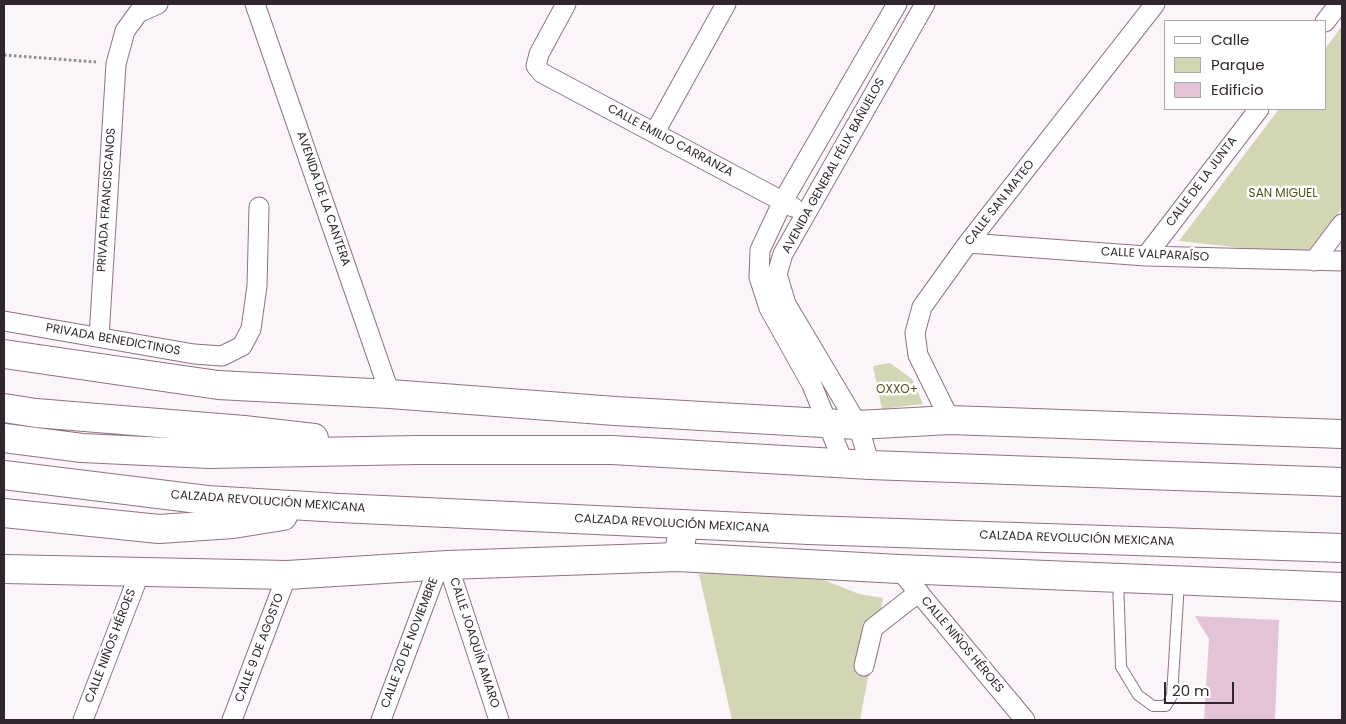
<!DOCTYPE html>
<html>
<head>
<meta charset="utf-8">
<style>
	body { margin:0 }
	#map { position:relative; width:1346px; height:724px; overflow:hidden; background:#fbf5f9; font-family:Poppins,sans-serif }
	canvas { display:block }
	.frame { position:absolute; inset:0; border:5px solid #32262e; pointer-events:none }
	.legend { position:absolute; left:1164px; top:20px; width:162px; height:90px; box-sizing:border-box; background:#fff; border:1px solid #ada8ab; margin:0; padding:6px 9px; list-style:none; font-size:15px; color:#32262e }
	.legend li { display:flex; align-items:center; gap:10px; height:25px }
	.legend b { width:25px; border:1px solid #ada8ab }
	.scale { position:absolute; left:1164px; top:682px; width:70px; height:22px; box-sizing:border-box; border:2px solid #32262e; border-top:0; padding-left:6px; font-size:15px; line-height:18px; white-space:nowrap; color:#32262e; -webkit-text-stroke:4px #fff; paint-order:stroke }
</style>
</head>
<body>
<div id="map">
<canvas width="1346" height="724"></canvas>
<div class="frame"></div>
<ul class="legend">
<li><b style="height:6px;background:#fff"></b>Calle</li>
<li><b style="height:14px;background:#d2d6b4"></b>Parque</li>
<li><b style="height:14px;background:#e3c3d7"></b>Edificio</li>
</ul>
<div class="scale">20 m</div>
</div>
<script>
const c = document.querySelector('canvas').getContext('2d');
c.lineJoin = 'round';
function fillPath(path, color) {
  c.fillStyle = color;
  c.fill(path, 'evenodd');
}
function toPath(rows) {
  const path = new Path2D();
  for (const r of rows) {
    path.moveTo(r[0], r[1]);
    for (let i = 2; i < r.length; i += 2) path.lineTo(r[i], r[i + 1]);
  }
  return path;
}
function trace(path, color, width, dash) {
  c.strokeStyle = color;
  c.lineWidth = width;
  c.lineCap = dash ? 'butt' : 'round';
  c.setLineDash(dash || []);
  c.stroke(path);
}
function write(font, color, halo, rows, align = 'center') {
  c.font = font + ' Poppins,sans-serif';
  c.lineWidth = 5;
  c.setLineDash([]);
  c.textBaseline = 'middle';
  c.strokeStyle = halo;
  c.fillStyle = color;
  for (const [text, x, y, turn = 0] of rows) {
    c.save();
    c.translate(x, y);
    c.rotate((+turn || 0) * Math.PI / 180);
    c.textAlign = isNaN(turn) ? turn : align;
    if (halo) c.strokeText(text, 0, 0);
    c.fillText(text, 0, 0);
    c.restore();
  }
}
const green = toPath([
	[1342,26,1342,208,1307,255,1179,241,1279,109,1325,109,1325,49],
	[890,363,912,379,923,404,882,409,873,366],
	[737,568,814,576,859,594,883,598,860,720,732,720,699,574]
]);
const building = toPath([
	[1195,616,1279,620,1275,720,1204,720,1209,639]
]);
const path = toPath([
	[4,55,96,62]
]);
const lane = toPath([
	[1118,579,1121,667,1138,695,1153,706,1166,706,1172,696,1179,582]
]);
const street = toPath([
	[255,4,390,394],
	[566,4,539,54,536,66,542,73,793,207],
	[1325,22,1339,4],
	[655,132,726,4],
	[968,243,1146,256,1342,261],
	[1146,256,1259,109],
	[1314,261,1342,224],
	[4,321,194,354,222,356,242,346,251,329,257,286,259,207],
	[99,337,116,64,125,31,138,13,158,4],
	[950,420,918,355,915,333,922,307,968,243,1155,4],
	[844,464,812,385,769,308,759,277,760,250,783,201,897,4],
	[870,465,858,425,786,304,777,274,783,254,925,4],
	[448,565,499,720],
	[899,569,1025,720],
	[864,666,873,628,919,592],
	[83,720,140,572],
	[232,720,287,575],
	[381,720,439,565]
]);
const secondary = toPath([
	[4,354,218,385,390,394,615,411,858,425,950,420,1342,434],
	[4,569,287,575,448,565,678,557,899,569,1342,587]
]);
const primary = toPath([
	[4,408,36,413,244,430,314,438],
	[4,438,82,448,209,454,417,450,612,450,870,465,1342,482],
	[4,475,207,500,340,508,809,530,1342,548],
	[4,513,159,529,233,524,283,516],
	[678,557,684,525]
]);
const streetNames = [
	["CALLE EMILIO CARRANZA",670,141,28],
	["AVENIDA GENERAL FÉLIX BAÑUELOS",834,166,-61],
	["CALLE DE LA JUNTA",1202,182,-53],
	["AVENIDA DE LA CANTERA",323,199,71],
	["PRIVADA FRANCISCANOS",107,200,-86],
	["CALLE SAN MATEO",1000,203,-52],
	["CALLE VALPARAÍSO",1155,255,3],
	["PRIVADA BENEDICTINOS",113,340,10],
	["CALZADA REVOLUCIÓN MEXICANA",268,502,4],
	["CALZADA REVOLUCIÓN MEXICANA",672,524,3],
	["CALZADA REVOLUCIÓN MEXICANA",1077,539,2],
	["CALLE 20 DE NOVIEMBRE",410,643,-69],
	["CALLE JOAQUÍN AMARO",474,643,72],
	["CALLE NIÑOS HÉROES",962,645,50],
	["CALLE NIÑOS HÉROES",111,646,-69],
	["CALLE 9 DE AGOSTO",260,648,-69]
];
const parkNames = [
	["SAN MIGUEL",1283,194],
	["OXXO+",897,390]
];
fillPath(green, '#d2d6b4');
fillPath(building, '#e3c3d7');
trace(lane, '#8f7285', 12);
trace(street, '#8f7285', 21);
trace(secondary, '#8f7285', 30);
trace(primary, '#8f7285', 30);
trace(path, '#92898f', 3, [2.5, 2.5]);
trace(lane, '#fff', 10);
trace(street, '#fff', 19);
trace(secondary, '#fff', 28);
trace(primary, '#fff', 28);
write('12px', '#32262e', '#fff', streetNames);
write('12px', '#525419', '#fff', parkNames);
</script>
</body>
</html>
